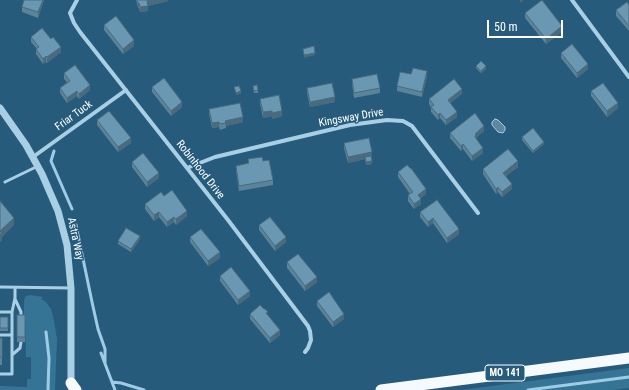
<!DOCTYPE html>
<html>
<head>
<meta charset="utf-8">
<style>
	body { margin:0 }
	#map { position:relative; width:629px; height:390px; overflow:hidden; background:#265b7b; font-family:"Roboto Condensed",sans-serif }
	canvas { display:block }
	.scale { position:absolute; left:487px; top:20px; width:76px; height:18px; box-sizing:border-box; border:2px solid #fff; border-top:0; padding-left:5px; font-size:12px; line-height:14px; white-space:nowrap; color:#fff; -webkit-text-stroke:3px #265b7b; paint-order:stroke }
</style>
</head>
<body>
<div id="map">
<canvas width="629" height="390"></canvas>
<div class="scale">50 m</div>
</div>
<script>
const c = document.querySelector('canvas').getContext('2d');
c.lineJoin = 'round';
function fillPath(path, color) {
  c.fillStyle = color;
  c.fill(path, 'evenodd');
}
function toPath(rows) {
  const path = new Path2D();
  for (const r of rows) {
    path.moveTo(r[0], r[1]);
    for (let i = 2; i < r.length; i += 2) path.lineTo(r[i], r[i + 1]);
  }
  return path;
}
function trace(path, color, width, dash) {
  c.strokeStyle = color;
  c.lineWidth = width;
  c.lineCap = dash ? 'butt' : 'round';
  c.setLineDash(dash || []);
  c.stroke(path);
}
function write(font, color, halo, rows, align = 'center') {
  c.font = font + ' "Roboto Condensed",sans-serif';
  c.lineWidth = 3;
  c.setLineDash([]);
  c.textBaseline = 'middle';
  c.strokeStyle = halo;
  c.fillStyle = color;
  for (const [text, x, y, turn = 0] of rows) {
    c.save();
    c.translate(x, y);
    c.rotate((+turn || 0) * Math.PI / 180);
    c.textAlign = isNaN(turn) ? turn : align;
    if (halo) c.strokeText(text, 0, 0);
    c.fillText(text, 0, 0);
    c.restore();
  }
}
const green = toPath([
	[30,295,43,297,41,299,46,302,51,309,53,316,57,339,55,390,0,390,0,386,27,387,27,379,31,379,31,357,26,357,25,320,24,320,24,300,26,296],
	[629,368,629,388,611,390,461,390]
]);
const water = toPath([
	[495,119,498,120,505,127,505,130,503,133,498,132,492,125,492,122,495,119]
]);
const stream = toPath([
	[54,151,51,161,72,209],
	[76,225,92,302,98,329,105,349,105,363],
	[46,332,49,358,48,390],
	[101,353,115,390],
	[112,382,121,383,144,390],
	[528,390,629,377]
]);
const service = toPath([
	[5,182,38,166],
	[0,287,71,288],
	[15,299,21,312,21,318],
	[0,312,12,312,12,374,0,374],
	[12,312,15,298,15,288],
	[0,335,12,335],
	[12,355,20,348,21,342]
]);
const minor = toPath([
	[77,0,70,13,74,23,80,32,228,220,308,326,310,331,311,340,308,348,305,352],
	[572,0,629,77],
	[33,157,126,90],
	[187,168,215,157,350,125,387,120,403,121,412,126,478,213]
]);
const tertiary = toPath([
	[0,108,26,145,42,174,58,211,67,245,71,288,71,387]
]);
const trunk = toPath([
	[71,383,76,390],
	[381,390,629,358]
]);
const wall = toPath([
	[44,0,38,18,22,12,22,7],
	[136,0,168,0,168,1,148,6,148,11,140,12,139,8,138,8],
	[629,5,629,31,616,16,616,10],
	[525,13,562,32,546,44,525,18],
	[104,25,134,46,123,54,104,30],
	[31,37,61,52,47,63,46,62,43,64,36,54,36,49,37,49,31,42],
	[561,53,588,69,577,78,561,58],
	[476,66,486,69,481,73,476,68],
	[64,73,90,90,79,99,77,96,67,103,60,93,60,88,67,82,64,79],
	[427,76,422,97,397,91,397,86],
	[352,79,380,88,380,93,354,98,352,84],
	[253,86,258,90,258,93,254,93],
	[152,87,182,107,171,116,152,92],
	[307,88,335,102,310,107,307,93],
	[591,91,618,108,607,117,591,96],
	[462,94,450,103,457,117,446,125,440,118,438,120,431,112,431,108,429,104,429,99],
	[260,99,282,116,272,119,272,116,263,118,260,104],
	[209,109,243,122,226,126,226,128,220,130,219,127,212,128,209,114],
	[97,120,131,143,118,152,97,125],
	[484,131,476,138,483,153,472,161,463,149,461,151,450,138,450,133],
	[522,137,544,144,533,153,522,140],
	[344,143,372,157,371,157,372,164,366,165,365,159,348,163,344,148],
	[248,159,263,161,273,180,273,185,239,191,236,171,236,166,248,164],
	[132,162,159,178,147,187,132,167],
	[518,167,506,176,512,189,502,197,498,192,496,194,483,174,483,169],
	[398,172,426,194,421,198,421,204,414,209,408,201,408,195,410,194,398,177],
	[164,196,187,216,176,225,174,222,167,227,159,217,154,221,145,209,145,204],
	[437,200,459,234,447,243,433,223,428,227,420,217,420,212],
	[259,225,286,242,275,251,259,230],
	[190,237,220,258,208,266,190,242],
	[140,239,131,252,118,244,118,241],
	[287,262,317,282,305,291,287,268],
	[220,276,250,296,238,305,220,281],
	[317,301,344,319,333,327,317,306],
	[250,314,268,315,280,335,270,343,250,319],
	[17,315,25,315,25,342,17,342],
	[0,317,8,317,8,331,0,331],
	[0,338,2,338,2,365,0,365]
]);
const shadedWall = toPath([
	[43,0,44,0,38,18,38,12],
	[150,0,168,0,168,1,147,6,147,1],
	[520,0,524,0,520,3],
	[138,3,139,3,139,8,138,8],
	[148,6,148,11,140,12,140,7],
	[562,26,562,32,546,44,546,39],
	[134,40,134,46,123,54,123,49],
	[61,47,61,52,47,63,47,57],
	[315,53,315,55,304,58,304,55],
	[46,56,46,62,43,64,43,59],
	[588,64,588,69,577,78,577,73],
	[486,66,486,69,481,73,481,71],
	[427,71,427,76,422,97,422,92],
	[90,85,90,90,79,99,79,94],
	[462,89,462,94,448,105,448,100],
	[77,91,77,96,67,103,67,98],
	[241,91,241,94,236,95,236,93],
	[335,97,335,102,310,107,310,102],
	[182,102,182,107,171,116,171,111],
	[618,103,618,108,607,117,607,111],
	[272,111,272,116,263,118,263,112],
	[282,111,282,116,272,119,272,113],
	[457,112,457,117,446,125,446,120],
	[440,113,440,118,438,120,438,115],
	[243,117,243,122,226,126,225,121],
	[219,122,219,127,212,128,212,123],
	[484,126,484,131,476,138,475,137,476,133],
	[131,138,131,143,118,152,118,147],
	[544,142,544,144,533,153,533,151],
	[463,144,463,149,461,151,461,146],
	[483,148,483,153,472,161,472,156],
	[372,152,372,157,348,163,348,157],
	[372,161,372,164,366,165,366,162],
	[518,161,518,167,503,178,503,173],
	[159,173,159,178,147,187,147,182],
	[512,184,512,189,502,197,502,192],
	[498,187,498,192,496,194,496,189],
	[426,189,426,194,418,200,418,195],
	[421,199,421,204,414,209,414,204],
	[187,211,187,216,176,225,176,219],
	[159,212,159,217,154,221,154,215],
	[174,217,174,222,167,227,167,222],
	[14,218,14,225,2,237,2,241,0,242,0,231],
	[433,218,433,223,428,227,428,222],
	[459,229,459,234,447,243,447,238],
	[140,236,140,239,131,252,131,249],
	[286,237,286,242,275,251,275,246],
	[220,252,220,258,208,266,208,261],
	[317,277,317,282,305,291,305,286],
	[250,291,250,296,238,305,238,300],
	[344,314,344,319,333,327,333,322],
	[280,330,280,335,270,343,270,338]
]);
const building = toPath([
	[24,0,43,0,38,12,22,7,24,0],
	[137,0,150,0,147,1,148,6,140,7,139,3,138,3,137,0],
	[542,0,562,26,546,39,525,13,542,0],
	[627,2,629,5,629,26,616,10,627,2],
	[116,16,134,40,123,49,104,25,116,16],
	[42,28,51,39,53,37,61,47,47,57,46,56,43,59,36,49,39,47,31,37,42,28],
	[572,44,588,64,577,73,561,53,572,44],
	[314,46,315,53,304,55,303,49,314,46],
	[481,61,486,66,481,71,476,66,481,61],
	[75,65,90,85,79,94,77,91,67,98,60,88,70,81,64,73,75,65],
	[413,68,427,71,422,92,397,86,400,72,411,74,413,68],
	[377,74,380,88,354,93,352,79,377,74],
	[164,78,182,102,171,111,152,87,164,78],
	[454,79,462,89,448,100,457,112,446,120,440,113,438,115,431,107,434,105,429,99,454,79],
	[332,83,335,97,310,102,307,88,332,83],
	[603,83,618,103,607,111,591,91,603,83],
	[257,85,258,90,254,91,253,86,257,85],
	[239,86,241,91,236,93,234,87,239,86],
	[279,95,282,111,272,113,272,111,263,112,260,99,279,95],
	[240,103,243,117,225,121,226,123,220,124,219,122,212,123,209,109,240,103],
	[109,111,131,138,118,147,97,120,109,111],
	[475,113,484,126,476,133,475,137,483,148,472,156,463,144,461,146,450,133,475,113],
	[533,128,544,142,533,151,522,137,533,128],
	[369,138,372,152,348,157,344,143,369,138],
	[508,149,518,161,503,173,512,184,502,192,498,187,496,189,483,169,508,149],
	[143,153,159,173,147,182,132,162,143,153],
	[371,156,372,161,366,162,365,157,371,156],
	[262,157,263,161,269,160,273,180,239,186,236,166,249,163,248,159,262,157],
	[407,165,411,169,411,168,426,189,418,195,421,199,414,204,408,195,413,192,398,172,407,165],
	[172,190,187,211,176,219,174,217,167,222,159,212,154,215,145,204,161,192,164,196,172,190],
	[437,200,459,229,447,238,433,218,428,222,420,212,437,200],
	[0,201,14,218,0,231,2,233,0,235,0,201],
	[270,217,286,237,275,246,259,225,270,217],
	[126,228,140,236,131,249,118,241,126,228],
	[201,229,220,252,208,261,190,237,201,229],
	[298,254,317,277,305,286,287,262,298,254],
	[231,267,250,291,238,300,220,276,231,267],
	[329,292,344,314,333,322,317,301,329,292],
	[260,305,264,309,265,309,268,312,266,313,280,330,270,338,250,314,260,305],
	[17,315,25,315,25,337,17,337,17,315],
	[0,317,8,317,8,328,0,328,0,317],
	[0,338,2,338,2,357,0,357,0,338]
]);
const shields = [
	[505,373,40]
];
const shieldNames = [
	["MO 141",505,373]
];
const streetNames = [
	["Friar Tuck",74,116,-36],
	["Kingsway Drive",351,118,-10],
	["Robinhood Drive",200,170,52],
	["Astra Way",75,239,78]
];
fillPath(green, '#367496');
fillPath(water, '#60869d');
trace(water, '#9ecce5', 1);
trace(stream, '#9ecce5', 3);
trace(service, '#a9cfe4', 3);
trace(minor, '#a9cfe4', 4);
trace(tertiary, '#a9cfe4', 7);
trace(trunk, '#f4fafe', 11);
fillPath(wall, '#5b8399');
fillPath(shadedWall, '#4a6a7d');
fillPath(building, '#6a98b2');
trace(building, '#4a6a7d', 1);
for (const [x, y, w] of shields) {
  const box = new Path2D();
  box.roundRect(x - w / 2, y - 8, w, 16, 3);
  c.fillStyle = '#265b7b';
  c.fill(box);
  trace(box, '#fff', 1);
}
write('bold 10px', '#fff', null, shieldNames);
write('11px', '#fff', '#265b7b', streetNames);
</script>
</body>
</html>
